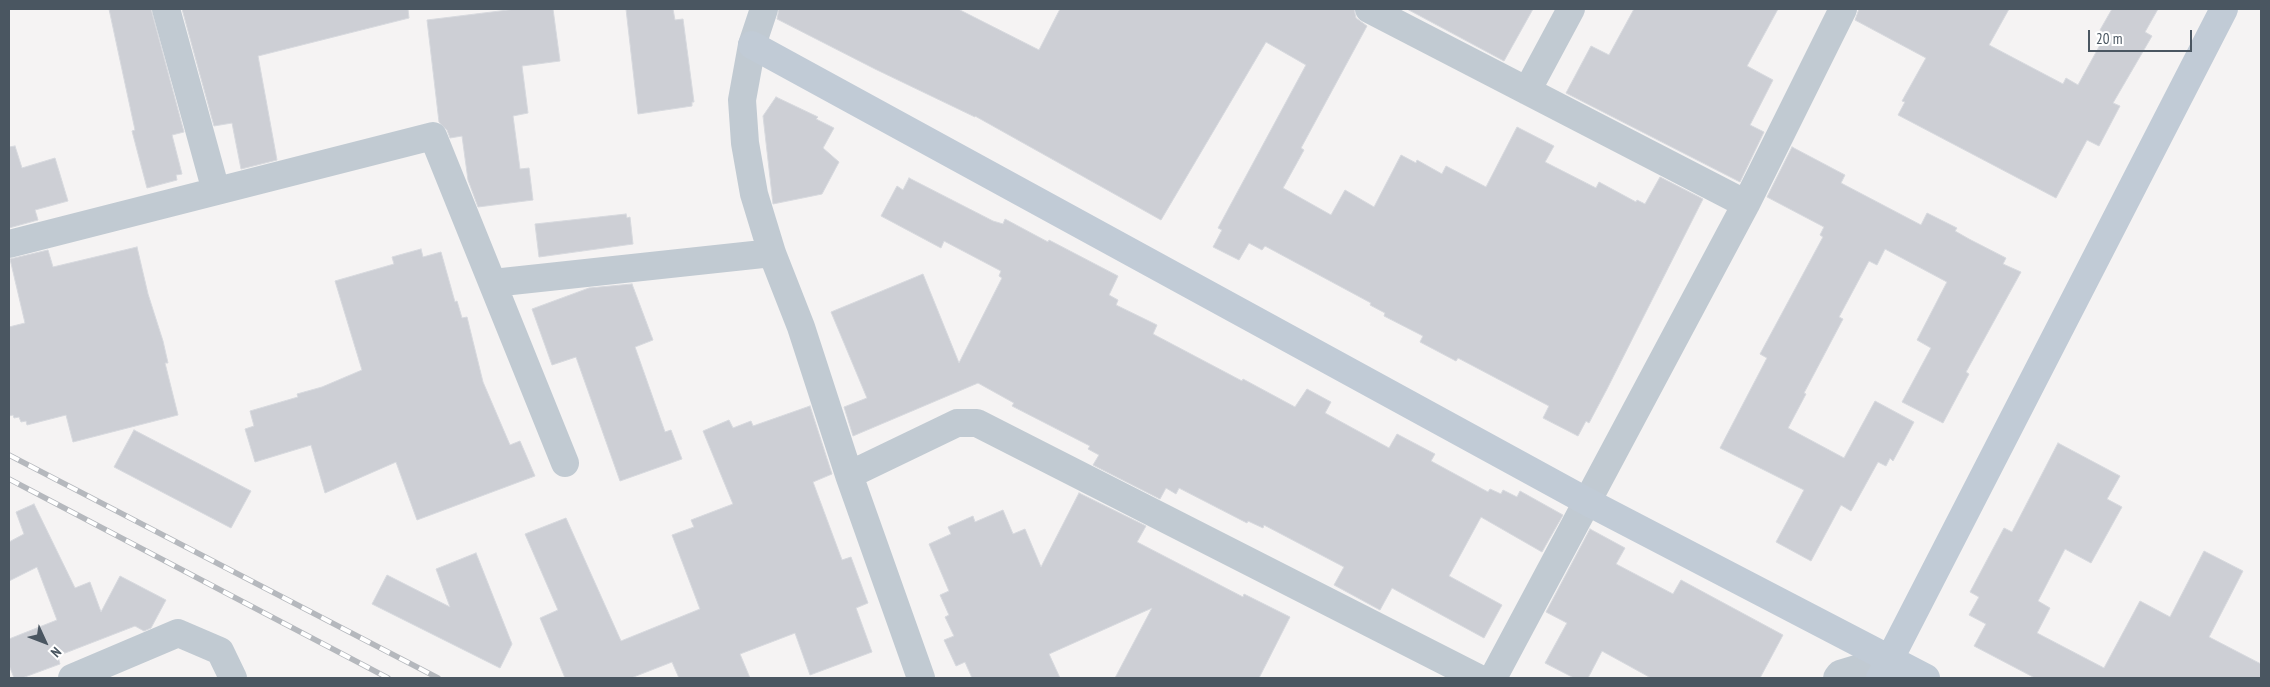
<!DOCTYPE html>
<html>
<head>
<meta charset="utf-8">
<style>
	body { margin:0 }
	#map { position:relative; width:2270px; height:687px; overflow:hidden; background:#f5f3f3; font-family:"PT Sans Narrow",sans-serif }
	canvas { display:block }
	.frame { position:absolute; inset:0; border:10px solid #4a5661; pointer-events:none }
	.north { position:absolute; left:20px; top:617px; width:50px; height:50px; -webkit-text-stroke:4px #fff; paint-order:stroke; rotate:133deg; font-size:14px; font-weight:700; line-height:20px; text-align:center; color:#4a5661 }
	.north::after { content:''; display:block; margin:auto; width:18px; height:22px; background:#4a5661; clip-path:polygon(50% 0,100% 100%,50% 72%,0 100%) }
	.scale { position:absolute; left:2088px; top:30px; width:104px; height:22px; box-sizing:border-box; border:2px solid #4a5661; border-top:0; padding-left:6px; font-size:15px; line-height:18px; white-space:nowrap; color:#4a5661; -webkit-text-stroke:4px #fff; paint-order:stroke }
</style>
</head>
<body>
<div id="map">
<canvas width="2270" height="687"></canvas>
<div class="frame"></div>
<div class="north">N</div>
<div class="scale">20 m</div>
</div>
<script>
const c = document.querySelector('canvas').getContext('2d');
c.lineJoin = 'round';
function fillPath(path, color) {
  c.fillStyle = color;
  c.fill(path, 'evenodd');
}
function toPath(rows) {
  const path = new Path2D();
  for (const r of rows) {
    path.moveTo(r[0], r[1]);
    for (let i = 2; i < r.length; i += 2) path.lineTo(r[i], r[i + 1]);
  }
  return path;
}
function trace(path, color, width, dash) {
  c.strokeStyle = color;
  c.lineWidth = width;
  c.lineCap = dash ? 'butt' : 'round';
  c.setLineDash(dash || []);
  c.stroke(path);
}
const building = toPath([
	[109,9,151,9,184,132,172,135,182,174,176,175,177,180,147,188,132,131,135,130,109,9],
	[182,9,408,9,409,18,258,56,277,160,241,169,232,123,214,126,182,9],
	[516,9,553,9,560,61,522,66,528,113,513,116,520,169,529,168,533,200,478,207,468,180,462,136,450,138,447,130,439,122,427,20,516,9],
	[626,9,673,9,675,20,683,19,694,102,692,102,692,106,638,114,626,9],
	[779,9,958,9,1039,50,1060,9,1354,9,1356,18,1367,26,1301,148,1304,150,1283,188,1331,215,1345,190,1374,207,1401,155,1416,163,1417,160,1442,174,1446,166,1486,187,1517,127,1554,146,1545,162,1596,188,1599,182,1636,202,1637,200,1645,204,1660,177,1703,199,1607,389,1589,423,1586,421,1578,436,1543,418,1549,406,1458,358,1456,361,1420,342,1423,336,1384,316,1385,313,1370,305,1371,303,1265,246,1262,250,1249,243,1239,260,1213,247,1222,230,1218,228,1306,65,1266,42,1161,220,975,116,975,117,875,69,777,19,779,9],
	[1407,9,1533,9,1504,61,1407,9],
	[1634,9,1778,9,1747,66,1773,80,1750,125,1764,132,1740,182,1566,93,1591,46,1609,55,1634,9],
	[1859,9,2009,9,1989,45,2063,84,2066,78,2078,85,2106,34,2100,30,2112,9,2158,9,2145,32,2152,36,2113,103,2120,106,2099,146,2087,140,2056,198,1898,115,1905,102,1902,101,1926,58,1855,20,1859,9],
	[776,97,818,117,816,119,834,128,823,148,839,162,822,194,773,204,763,116,776,97],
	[15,146,22,168,55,158,68,201,35,210,38,220,9,228,9,147,15,146],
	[1792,147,1845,175,1841,183,1921,225,1927,213,1957,228,1955,231,1969,239,2006,258,2003,264,2021,272,1966,372,1969,374,1943,423,1902,402,1931,348,1917,340,1947,282,1885,249,1877,265,1869,261,1839,317,1843,319,1804,393,1806,394,1788,428,1844,458,1875,401,1914,422,1893,461,1890,458,1886,466,1878,462,1851,511,1841,505,1811,561,1776,542,1804,490,1720,448,1767,358,1760,354,1823,237,1820,235,1824,227,1767,197,1792,147],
	[909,178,993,221,1003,224,1005,219,1048,242,1049,240,1118,276,1109,295,1118,300,1116,305,1157,325,1153,334,1242,381,1243,379,1295,407,1307,389,1331,402,1325,413,1389,448,1397,434,1435,454,1431,461,1488,492,1490,489,1501,494,1503,490,1517,497,1520,491,1563,515,1542,552,1481,517,1449,576,1502,605,1484,638,1392,588,1380,610,1334,585,1344,567,1264,525,1263,528,1248,521,1247,523,1179,488,1176,494,1166,488,1160,499,1093,465,1099,455,1088,449,1090,446,1012,406,1014,403,978,383,853,436,844,407,867,398,831,312,923,274,959,363,1002,278,999,276,1001,271,944,241,941,248,881,216,897,186,903,190,909,178],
	[626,214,627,218,630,217,633,244,539,257,535,224,626,214],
	[137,247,148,294,163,341,168,363,165,363,178,415,73,442,66,415,27,425,26,421,21,422,19,417,14,418,13,415,9,416,9,327,25,323,10,259,48,250,53,267,137,247],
	[421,249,423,257,441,252,455,302,457,301,462,318,467,317,483,382,510,445,520,441,535,476,417,520,396,462,325,493,311,445,255,462,245,429,254,426,250,411,298,397,297,394,322,387,362,370,335,281,394,264,392,257,421,249],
	[632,284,653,340,635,347,665,432,671,430,682,459,620,481,576,357,552,365,532,309,589,288,632,284],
	[810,406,832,474,813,482,842,560,851,557,868,603,856,608,872,652,810,675,795,633,740,654,750,678,679,678,672,662,631,678,565,678,540,618,558,610,525,534,566,518,621,641,700,609,672,535,694,527,691,520,733,504,703,431,729,420,733,428,751,421,753,426,810,406],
	[134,430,251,491,231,528,114,467,134,430],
	[2058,443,2120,476,2107,499,2122,507,2091,563,2065,549,2038,601,2050,608,2037,633,2104,668,2140,601,2170,617,2204,551,2243,571,2209,637,2261,664,2261,678,2035,678,1974,646,1986,624,1969,615,1979,597,1970,592,2004,528,2012,532,2058,443],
	[1079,493,1146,526,1137,542,1243,597,1244,594,1290,617,1259,678,1115,678,1152,608,1049,654,1060,678,972,678,965,662,956,666,944,640,954,636,945,617,949,615,940,595,949,591,929,544,951,534,948,527,973,516,975,522,1003,510,1013,534,1025,529,1041,567,1079,493],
	[34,504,75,588,90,582,101,612,120,576,166,600,151,628,144,631,135,626,60,655,58,657,60,664,22,678,14,678,9,665,9,639,57,620,37,567,9,581,9,542,24,534,16,512,34,504],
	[1590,529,1625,548,1616,564,1673,594,1681,580,1783,635,1760,678,1651,678,1602,651,1588,678,1574,678,1545,663,1567,623,1546,612,1590,529],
	[476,553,512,644,500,668,372,604,387,575,450,607,436,569,476,553]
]);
const street = toPath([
	[166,9,216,191],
	[764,9,752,45,742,100,745,143,754,194,772,253,801,327,849,475,921,678],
	[1369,9,1746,204],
	[1527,91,1571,9],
	[9,244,433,136,565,463],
	[493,283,772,253],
	[849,475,957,423,977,423,1478,678],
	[72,678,178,633,220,651,233,678],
	[1493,678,1746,204,1843,9],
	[1837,678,1840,674,1890,659,1896,675]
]);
const secondary = toPath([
	[752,45,1586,501,1926,678],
	[1880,678,2224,9]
]);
const rail = toPath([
	[9,455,438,678],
	[9,479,388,678]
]);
fillPath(building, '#cdcfd5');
trace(building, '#d7d9de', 1);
trace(street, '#c1cad2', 28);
trace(secondary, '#c1cbd6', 28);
trace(rail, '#b5b8bd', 5.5);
trace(rail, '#fff', 4, [11]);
</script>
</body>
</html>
